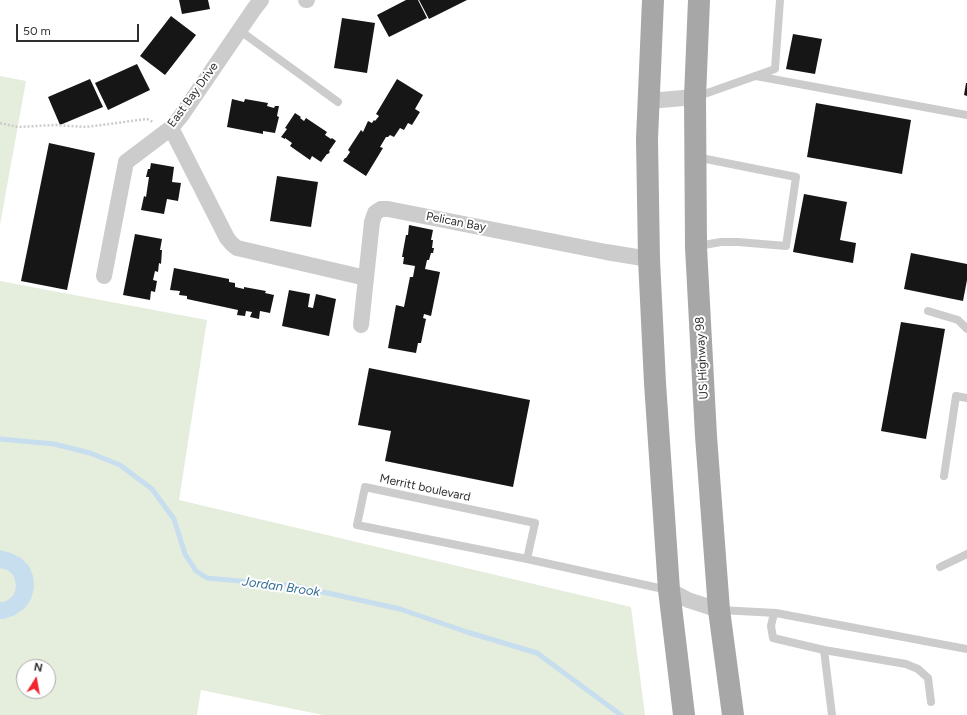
<!DOCTYPE html>
<html>
<head>
<meta charset="utf-8">
<style>
	body { margin:0 }
	#map { position:relative; width:967px; height:715px; overflow:hidden; background:#fff; font-family:Figtree,sans-serif }
	canvas { display:block }
	.north { position:absolute; left:16px; top:659px; width:40px; height:40px; box-sizing:border-box; background:#fff; border:1px solid #acacac; border-radius:50%; rotate:11deg; font-size:11px; font-weight:700; line-height:16px; text-align:center; color:#2f2f2f }
	.north::after { content:''; display:block; margin:auto; width:14px; height:18px; background:#f2252e; clip-path:polygon(50% 0,100% 100%,50% 72%,0 100%) }
	.scale { position:absolute; left:16px; top:24px; width:123px; height:18px; box-sizing:border-box; border:2px solid #2f2f2f; border-top:0; padding-left:5px; font-size:12px; line-height:14px; white-space:nowrap; color:#2f2f2f; -webkit-text-stroke:3px #fff; paint-order:stroke }
</style>
</head>
<body>
<div id="map">
<canvas width="967" height="715"></canvas>
<div class="north">N</div>
<div class="scale">50 m</div>
</div>
<script>
const c = document.querySelector('canvas').getContext('2d');
c.lineJoin = 'round';
function fillPath(path, color) {
  c.fillStyle = color;
  c.fill(path, 'evenodd');
}
function toPath(rows) {
  const path = new Path2D();
  for (const r of rows) {
    path.moveTo(r[0], r[1]);
    for (let i = 2; i < r.length; i += 2) path.lineTo(r[i], r[i + 1]);
  }
  return path;
}
function trace(path, color, width, dash) {
  c.strokeStyle = color;
  c.lineWidth = width;
  c.lineCap = dash ? 'butt' : 'round';
  c.setLineDash(dash || []);
  c.stroke(path);
}
function write(font, color, halo, rows, align = 'center') {
  c.font = font + ' Figtree,sans-serif';
  c.lineWidth = 4;
  c.setLineDash([]);
  c.textBaseline = 'middle';
  c.strokeStyle = halo;
  c.fillStyle = color;
  for (const [text, x, y, turn = 0] of rows) {
    c.save();
    c.translate(x, y);
    c.rotate((+turn || 0) * Math.PI / 180);
    c.textAlign = isNaN(turn) ? turn : align;
    if (halo) c.strokeText(text, 0, 0);
    c.fillText(text, 0, 0);
    c.restore();
  }
}
const green = toPath([
	[0,76,26,81,0,225],
	[0,281,207,320,179,500,631,607,645,715,323,715,201,690,197,715,0,715],
	[24,667,48,667,48,691,24,691]
]);
const water = toPath([
	[0,550,11,553,21,558,29,566,33,576,34,588,31,599,25,608,15,615,4,619,0,619,0,602,3,602,8,600,13,596,15,591,16,586,15,580,13,575,9,571,4,569,0,568]
]);
const stream = toPath([
	[0,439,54,444,90,453,120,465,152,489,174,519,185,554,196,571,207,578,296,586,400,609,467,632,537,653,621,715]
]);
const building = toPath([
	[179,0,208,0,210,9,182,14],
	[406,0,418,0,427,18,389,37,377,15],
	[419,0,467,0,429,19],
	[171,16,196,35,165,75,140,56],
	[342,18,375,23,367,73,334,68],
	[793,34,822,39,815,74,786,69],
	[137,64,150,90,108,110,95,83],
	[90,79,103,107,60,125,48,97],
	[397,79,423,95,415,109,420,112,412,125,408,123,404,130,400,128,394,137,390,135,388,137,386,137,380,147,383,148,366,176,343,161,345,158,346,158,350,152,348,150,361,130,363,132,368,121,372,123,374,120,375,121,379,116,376,114],
	[966,83,967,83,967,96,964,95],
	[232,99,244,102,245,99,268,103,267,106,274,108,275,106,279,106,277,116,279,117,275,133,263,131,263,134,227,127],
	[816,103,911,120,902,174,807,157],
	[295,113,301,117,300,118,304,121,306,118,327,132,325,135,331,139,332,138,336,141,329,151,330,152,328,154,327,154,321,162,312,156,310,160,290,146,292,143,285,138,285,139,281,137,287,129,285,128],
	[49,143,95,153,67,290,21,281],
	[151,163,174,167,172,182,181,183,178,201,167,199,164,214,141,210,144,196,146,197,149,177,146,177,148,169,150,169],
	[277,176,318,182,311,227,270,221],
	[804,194,847,202,840,240,856,243,853,263,793,252],
	[409,225,433,230,431,240,433,240,432,248,434,248,433,253,431,253,429,260,427,260,425,269,440,272,431,316,424,314,423,318,426,319,421,343,418,343,416,353,388,348,396,305,404,307,410,277,413,277,415,266,403,264,404,257,402,257,406,235,408,235],
	[135,234,162,239,160,250,162,250,161,264,159,263,158,272,155,271,153,280,157,281,155,292,151,291,150,300,123,295],
	[911,253,967,264,967,280,963,301,904,289],
	[174,268,229,279,229,282,235,283,235,287,244,289,244,287,266,291,265,293,274,295,270,313,260,311,259,319,250,317,252,312,246,311,245,316,237,315,238,310,187,299,187,296,179,295,180,291,170,290],
	[289,290,310,294,308,307,313,308,316,294,336,299,329,336,282,326],
	[901,322,945,329,926,439,881,431],
	[369,368,530,400,513,487,385,461,391,431,358,425]
]);
const path = toPath([
	[0,123,18,127,55,125,86,127,147,119,153,122]
]);
const service = toPath([
	[239,30,338,102],
	[756,76,967,115],
	[696,97,775,69,780,0],
	[696,157,796,177,786,246,738,242,721,242,698,246],
	[928,311,958,320,967,329],
	[944,476,956,396,967,398],
	[527,559,535,523,365,487,357,525,527,559,668,590],
	[940,567,967,554],
	[720,610,776,613,967,649],
	[774,613,771,626,773,638,824,650,832,715],
	[824,650,906,664,918,669,928,678,931,702]
]);
const minor = toPath([
	[306,0,307,0],
	[649,101,695,97],
	[171,128,227,238,232,244,237,248,366,278],
	[104,276,126,162,171,128,181,116,254,9,261,0],
	[361,325,372,222,375,213,381,209,388,209,606,252,649,259],
	[669,590,688,600,719,610]
]);
const primary = toPath([
	[653,0,647,139,649,259,655,383,669,590,684,715],
	[699,0,695,97,696,247,706,436,719,610,733,715]
]);
const streetNames = [
	["East Bay Drive",193,95,-54],
	["Pelican Bay",456,222,11],
	["US Highway 98",702,358,-93],
	["Merritt boulevard",425,488,12]
];
const waterNames = [
	["Jordan Brook",281,587,8]
];
fillPath(green, '#e5eddc');
fillPath(water, '#c7deee');
trace(stream, '#c7deee', 5);
fillPath(building, '#161616');
trace(path, '#ccc', 2.5, [2, 2]);
trace(service, '#ccc', 8);
trace(minor, '#ccc', 16);
trace(primary, '#a7a7a7', 22);
write('12px', '#2f2f2f', '#fff', streetNames);
write('italic 13px', '#376f97', '#fff', waterNames);
</script>
</body>
</html>
